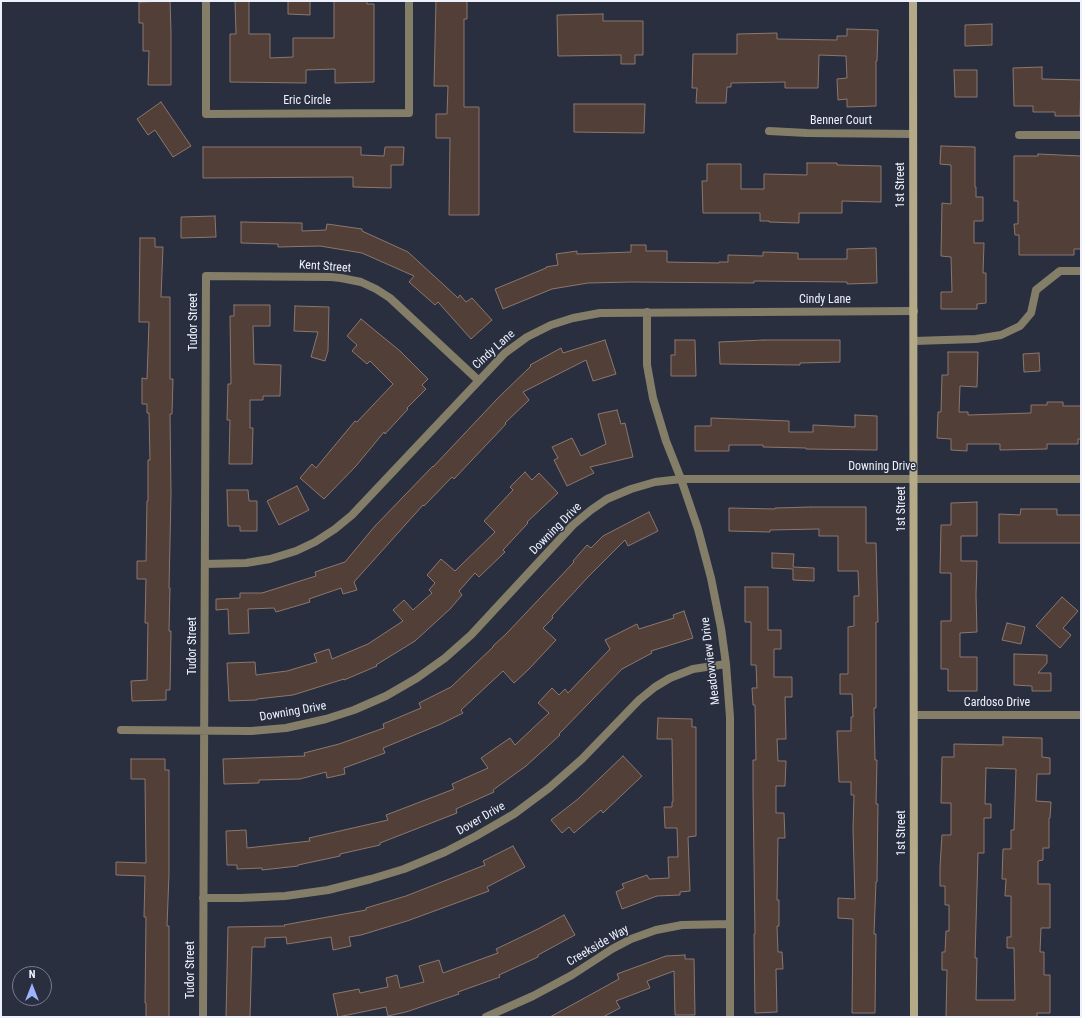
<!DOCTYPE html>
<html>
<head>
<meta charset="utf-8">
<style>
	body { margin:0 }
	#map { position:relative; width:1082px; height:1018px; overflow:hidden; background:#292f3f; font-family:"Roboto Condensed",sans-serif }
	canvas { display:block }
	.frame { position:absolute; inset:0; border:2px solid #edf1fc; pointer-events:none }
	.north { position:absolute; left:12px; top:966px; width:40px; height:40px; box-sizing:border-box; background:#292f3f; border:1px solid #777d8b; border-radius:50%; rotate:0deg; font-size:11px; font-weight:700; line-height:16px; text-align:center; color:#edf1fc }
	.north::after { content:''; display:block; margin:auto; width:14px; height:18px; background:#9eb3fd; clip-path:polygon(50% 0,100% 100%,50% 72%,0 100%) }
</style>
</head>
<body>
<div id="map">
<canvas width="1082" height="1018"></canvas>
<div class="frame"></div>
<div class="north">N</div>
</div>
<script>
const c = document.querySelector('canvas').getContext('2d');
c.lineJoin = 'round';
function fillPath(path, color) {
  c.fillStyle = color;
  c.fill(path, 'evenodd');
}
function toPath(rows) {
  const path = new Path2D();
  for (const r of rows) {
    path.moveTo(r[0], r[1]);
    for (let i = 2; i < r.length; i += 2) path.lineTo(r[i], r[i + 1]);
  }
  return path;
}
function trace(path, color, width, dash) {
  c.strokeStyle = color;
  c.lineWidth = width;
  c.lineCap = dash ? 'butt' : 'round';
  c.setLineDash(dash || []);
  c.stroke(path);
}
function write(font, color, halo, rows, align = 'center') {
  c.font = font + ' "Roboto Condensed",sans-serif';
  c.lineWidth = 3;
  c.setLineDash([]);
  c.textBaseline = 'middle';
  c.strokeStyle = halo;
  c.fillStyle = color;
  for (const [text, x, y, turn = 0] of rows) {
    c.save();
    c.translate(x, y);
    c.rotate((+turn || 0) * Math.PI / 180);
    c.textAlign = isNaN(turn) ? turn : align;
    if (halo) c.strokeText(text, 0, 0);
    c.fillText(text, 0, 0);
    c.restore();
  }
}
const building = toPath([
	[170,1,171,32,171,85,148,85,149,51,143,51,143,23,139,23,139,2,170,1],
	[235,1,249,1,249,34,270,34,270,58,293,57,293,38,334,38,334,1,367,1,367,4,374,4,374,82,335,83,335,69,306,70,306,83,230,82,230,34,236,34,235,1],
	[288,1,310,1,310,15,288,14,288,1],
	[436,1,467,1,467,19,464,19,464,107,479,107,479,215,449,215,450,138,436,138,436,114,447,114,448,86,434,86,436,1],
	[603,14,603,21,643,21,643,55,635,55,635,64,621,64,621,55,558,56,557,15,603,14],
	[992,24,992,45,965,46,965,25,992,24],
	[847,29,878,30,877,61,876,61,876,106,847,107,847,99,838,100,837,79,847,78,846,56,819,55,818,88,785,88,785,82,731,83,731,87,727,87,726,103,696,103,697,88,692,88,693,54,737,54,737,34,777,33,777,39,837,40,837,36,847,36,847,29],
	[1042,67,1042,79,1081,80,1080,116,1055,116,1055,112,1033,112,1033,106,1014,106,1013,68,1042,67],
	[954,70,977,70,977,97,955,97,954,70],
	[161,102,191,146,173,157,155,130,148,135,137,119,161,102],
	[574,104,645,104,644,133,574,132,574,104],
	[941,146,975,147,975,187,976,187,976,197,983,197,983,221,974,221,974,243,984,243,983,273,986,273,986,303,977,304,977,309,941,309,941,292,952,292,951,257,941,256,942,203,951,204,951,165,940,164,941,146],
	[203,147,361,147,361,155,384,156,385,147,404,147,403,165,391,165,391,188,353,187,353,177,203,178,203,147],
	[1038,154,1081,156,1081,249,1074,249,1074,255,1019,255,1019,235,1015,235,1014,224,1018,224,1018,201,1014,201,1014,156,1038,156,1038,154],
	[807,163,837,163,837,165,881,166,881,202,842,201,842,213,799,213,799,223,769,222,769,221,760,221,760,213,703,213,702,181,707,181,707,164,741,164,741,189,764,189,764,174,807,175,807,163],
	[215,216,216,237,181,238,181,217,215,216],
	[241,222,302,223,302,231,326,230,327,224,362,229,362,231,408,252,458,298,460,295,466,302,472,298,492,320,471,339,438,302,435,305,409,282,414,276,362,253,320,246,278,247,278,244,241,243,241,222],
	[140,238,155,238,155,247,163,247,161,297,170,297,170,379,173,379,172,414,170,414,171,494,169,588,170,588,169,631,171,631,170,690,166,690,166,700,132,701,131,681,147,680,148,623,145,623,146,579,137,579,137,561,146,561,147,501,148,501,148,460,150,460,149,413,147,413,147,404,142,404,142,378,147,379,149,322,139,322,140,238],
	[631,245,646,245,646,251,667,251,667,262,719,263,719,262,728,262,728,255,763,256,763,252,798,253,798,259,847,259,847,249,876,248,877,283,847,284,847,282,754,281,754,283,631,282,588,283,552,289,503,309,495,289,546,268,546,267,558,265,556,254,577,251,577,254,631,252,631,245],
	[234,305,270,305,270,326,253,326,254,364,281,365,280,396,263,396,263,400,250,400,250,428,253,428,252,464,229,464,230,420,227,420,228,384,231,384,230,316,234,316,234,305],
	[295,306,329,307,328,351,325,361,311,357,318,332,294,331,295,306],
	[361,319,400,351,428,379,422,385,426,389,407,408,408,409,385,434,384,432,356,466,324,499,300,478,312,464,316,468,355,421,357,422,393,384,370,361,367,364,352,351,357,345,347,336,361,319],
	[605,340,616,374,593,381,586,360,523,392,529,400,505,423,506,424,454,479,452,477,424,506,423,505,354,582,357,590,343,594,341,588,309,599,310,602,276,612,274,608,248,609,249,633,229,634,228,609,216,610,216,599,240,598,240,593,262,593,316,576,315,572,345,562,375,526,433,466,433,467,498,398,531,366,530,365,561,348,563,353,605,340],
	[675,340,695,340,696,376,671,376,671,355,675,355,675,340],
	[764,340,840,340,840,362,800,363,800,365,720,364,719,342,764,340],
	[948,352,978,352,977,387,960,386,959,412,968,412,968,415,1031,413,1031,405,1047,405,1047,402,1063,402,1063,406,1081,406,1081,439,1078,439,1078,444,1047,444,1047,449,1000,450,1000,444,967,444,967,451,951,450,951,439,937,438,938,412,941,412,942,375,948,375,948,352],
	[1039,353,1040,371,1024,372,1023,354,1039,353],
	[617,410,621,424,625,423,633,457,590,467,594,473,567,486,554,460,558,458,552,447,572,438,581,456,606,444,598,414,617,410],
	[855,415,877,416,877,450,806,449,806,448,763,447,763,445,729,445,729,451,695,451,695,426,711,426,711,418,789,421,789,432,813,432,813,425,855,427,855,415],
	[525,472,532,480,539,473,558,493,527,522,528,523,503,550,505,552,479,577,475,573,459,591,462,595,450,609,415,641,376,665,377,666,344,680,344,679,293,695,257,699,257,700,229,701,227,663,255,662,256,675,287,671,317,662,314,654,329,649,332,659,368,644,403,621,393,610,404,600,413,610,432,593,429,590,435,583,427,575,441,559,455,571,495,532,484,521,513,490,510,487,525,472],
	[297,486,309,510,279,525,267,501,297,486],
	[227,490,248,490,249,501,257,501,257,531,240,531,240,526,228,526,227,490],
	[977,502,977,536,961,536,961,561,977,561,976,595,977,632,960,633,960,657,977,657,977,691,948,691,948,669,941,669,941,621,951,621,951,573,940,573,941,525,951,525,951,503,977,502],
	[811,507,866,507,866,543,876,543,878,622,876,622,876,708,874,708,875,760,877,760,876,804,878,804,877,882,876,882,874,934,876,934,875,1013,852,1013,853,919,838,918,838,898,855,899,853,829,854,795,851,795,851,782,839,782,837,731,851,731,851,717,853,717,852,694,840,694,840,674,848,674,848,627,854,626,854,596,859,596,858,571,838,571,838,536,819,536,819,529,770,530,770,532,729,531,729,508,775,509,775,508,811,507],
	[1021,509,1057,509,1057,515,1081,515,1081,543,999,543,999,514,1020,515,1021,509],
	[649,512,658,531,628,546,625,540,589,576,552,616,553,618,543,628,556,640,529,669,514,683,503,671,461,710,463,713,441,724,383,748,385,753,344,768,345,774,327,778,326,772,300,779,259,780,259,783,224,784,223,759,305,756,304,753,339,744,384,728,383,724,421,708,419,703,451,687,493,647,493,646,507,633,574,562,573,561,587,545,591,548,603,536,649,512],
	[772,553,794,554,793,567,814,568,814,581,793,580,793,569,772,568,772,553],
	[745,587,768,587,768,630,781,630,781,649,774,649,774,677,792,677,792,697,785,697,786,739,777,739,778,761,786,761,785,786,776,786,776,813,784,813,785,838,778,838,777,900,779,900,779,926,777,926,778,952,782,952,783,969,776,969,777,1012,755,1013,754,934,755,934,753,790,753,760,756,760,755,705,753,705,752,688,757,688,756,665,751,665,751,622,745,622,745,587],
	[1062,597,1078,611,1063,628,1071,635,1060,648,1036,626,1062,597],
	[684,611,693,638,651,651,652,653,622,669,559,734,560,735,526,766,493,790,494,792,456,809,457,813,380,843,380,845,340,854,340,856,298,865,298,866,262,870,262,868,237,869,237,865,227,865,226,831,246,830,247,848,310,841,309,838,388,820,386,815,454,789,452,784,488,768,481,758,510,738,515,745,549,713,538,703,552,688,559,695,565,689,568,693,610,649,605,640,637,624,639,629,674,618,673,615,684,611],
	[1007,623,1025,627,1021,644,1002,640,1007,623],
	[1014,654,1047,655,1047,663,1038,673,1051,673,1051,691,1032,691,1032,686,1014,685,1014,654],
	[658,718,692,719,692,727,696,727,696,836,688,837,690,891,680,892,680,895,657,896,622,909,616,892,624,888,622,884,647,875,649,879,669,878,668,857,678,857,677,828,665,828,664,807,672,807,672,802,673,802,672,739,657,739,658,718],
	[1003,737,1042,738,1042,757,1050,758,1050,774,1037,774,1036,801,1051,802,1050,818,1049,818,1049,848,1043,848,1043,860,1038,861,1038,884,1050,884,1050,928,1041,928,1040,952,1044,952,1044,975,1050,975,1050,1013,1037,1013,1037,1017,946,1017,947,970,942,970,942,952,945,952,946,931,949,931,949,905,945,905,945,886,940,886,940,867,942,835,951,835,951,803,941,803,942,757,954,757,954,744,1003,745,1003,737],
	[986,768,1016,769,1014,830,1011,830,1011,849,1003,849,1002,879,1006,879,1005,896,1011,896,1011,937,1007,937,1007,948,1014,948,1015,1000,976,1000,977,958,975,958,978,853,984,853,984,818,991,818,991,804,985,804,986,768],
	[623,756,642,776,603,813,601,810,574,833,569,827,562,833,551,820,578,799,623,756],
	[131,759,165,759,165,770,169,770,169,874,167,926,169,926,169,1017,146,1017,146,1003,145,1003,146,917,144,917,145,876,116,875,116,862,146,863,145,779,131,779,131,759],
	[513,846,525,867,487,887,489,891,407,921,361,935,349,937,351,946,333,950,331,937,287,944,286,937,265,938,265,947,252,947,250,1017,226,1017,228,927,285,926,284,925,366,910,366,908,406,896,485,865,483,861,513,846],
	[564,915,575,935,538,955,538,957,499,975,500,977,458,992,459,994,406,1012,388,1016,386,1007,338,1017,333,994,359,989,360,993,388,987,386,978,397,975,400,988,424,982,419,966,439,960,443,973,498,953,496,949,538,929,564,915],
	[685,955,685,959,694,959,695,1015,675,1015,674,971,647,981,650,988,616,1001,620,1008,603,1017,550,1017,619,979,617,974,666,956,685,955]
]);
const street = toPath([
	[206,1,206,114,409,113,409,1],
	[769,131,807,133,913,134],
	[1019,135,1081,135],
	[647,312,647,365,653,398,666,441,681,479,698,529,711,578,721,628,726,664,730,717,730,1017],
	[914,341,976,339,1001,335,1020,326,1031,313,1036,290,1060,271,1081,271],
	[205,564,246,563,270,559,296,551,315,542,335,529,352,515,505,353,527,337,551,325,573,318,600,313,914,311],
	[914,715,1081,715],
	[121,730,251,731,286,728,326,719,354,710,386,696,417,678,445,658,471,635,573,525,591,510,607,499,631,489,655,482,681,479,1081,479],
	[203,898,241,898,285,896,328,890,371,879,404,869,445,852,476,836,514,814,549,788,582,759,639,700,655,687,670,678,693,669,726,664],
	[203,1017,206,276,331,277,341,278,361,282,376,289,390,298,478,380],
	[486,1017,533,996,572,975,612,949,631,939,656,930,682,925,730,924]
]);
const secondary = toPath([
	[913,1,914,1017]
]);
const streetNames = [
	["Eric Circle",307,101],
	["Benner Court",841,121],
	["1st Street",901,185,-90],
	["Kent Street",325,267,4],
	["Cindy Lane",825,300],
	["Tudor Street",194,322,-90],
	["Cindy Lane",494,350,-42],
	["Downing Drive",882,467],
	["1st Street",902,509,-90],
	["Downing Drive",556,529,-45],
	["Tudor Street",193,646,-90],
	["Meadowview Drive",711,661,-97],
	["Cardoso Drive",997,703],
	["Downing Drive",293,712,-10],
	["Dover Drive",481,819,-30],
	["1st Street",902,833,-90],
	["Creekside Way",598,946,-30],
	["Tudor Street",191,970,-90]
];
fillPath(building, '#523f38');
trace(building, '#8c776e', 1);
trace(street, '#847e69', 8);
trace(secondary, '#b4aa88', 8);
write('12px', '#edf1fc', '#292f3f', streetNames);
</script>
</body>
</html>
